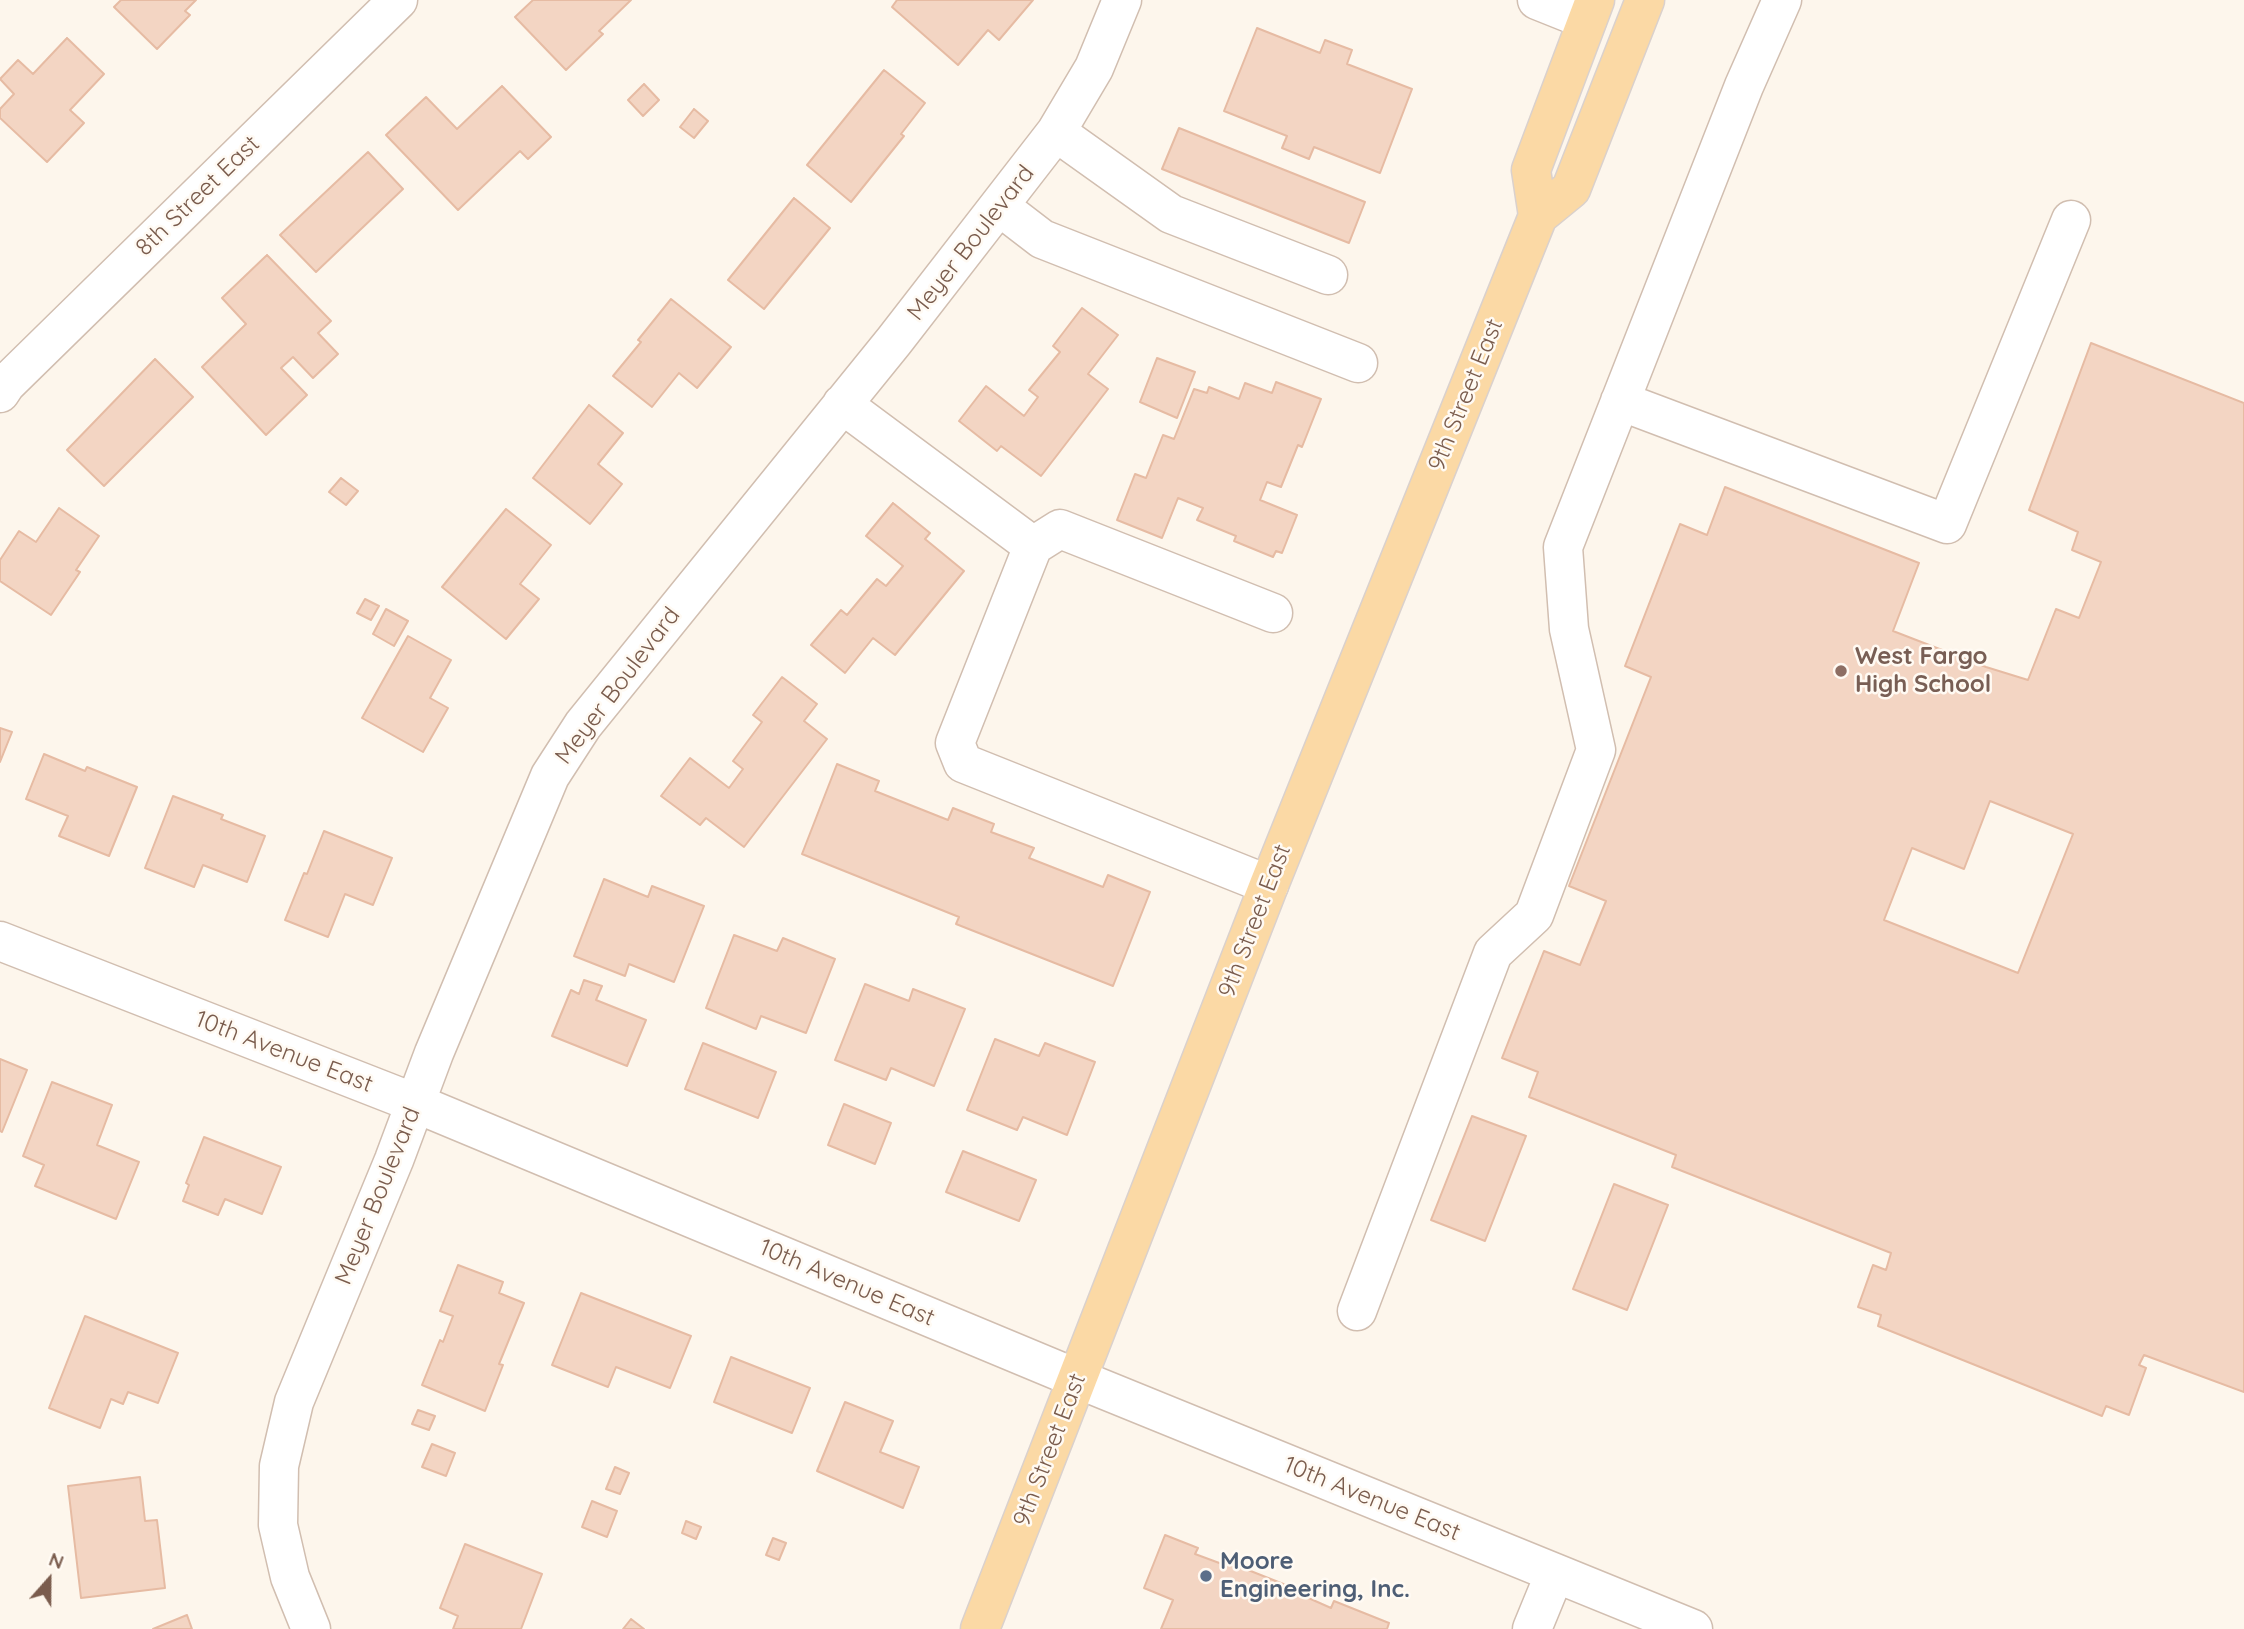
<!DOCTYPE html>
<html>
<head>
<meta charset="utf-8">
<style>
	body { margin:0 }
	#map { position:relative; width:2244px; height:1629px; overflow:hidden; background:#fdf6ec; font-family:Quicksand,sans-serif }
	canvas { display:block }
	.north { position:absolute; left:14px; top:1545px; width:70px; height:70px; -webkit-text-stroke:5px #fffaf3; paint-order:stroke; rotate:21deg; font-size:19px; font-weight:700; line-height:28px; text-align:center; color:#7a5c4d }
	.north::after { content:''; display:block; margin:auto; width:24px; height:32px; background:#7a5c4d; clip-path:polygon(50% 0,100% 100%,50% 72%,0 100%) }
</style>
</head>
<body>
<div id="map">
<canvas width="2244" height="1629"></canvas>
<div class="north">N</div>
</div>
<script>
const c = document.querySelector('canvas').getContext('2d');
c.lineJoin = 'round';
function fillPath(path, color) {
  c.fillStyle = color;
  c.fill(path, 'evenodd');
}
function toPath(rows) {
  const path = new Path2D();
  for (const r of rows) {
    path.moveTo(r[0], r[1]);
    for (let i = 2; i < r.length; i += 2) path.lineTo(r[i], r[i + 1]);
  }
  return path;
}
function trace(path, color, width, dash) {
  c.strokeStyle = color;
  c.lineWidth = width;
  c.lineCap = dash ? 'butt' : 'round';
  c.setLineDash(dash || []);
  c.stroke(path);
}
function write(font, color, halo, rows, align = 'center') {
  c.font = font + ' Quicksand,sans-serif';
  c.lineWidth = 5;
  c.setLineDash([]);
  c.textBaseline = 'middle';
  c.strokeStyle = halo;
  c.fillStyle = color;
  for (const [text, x, y, turn = 0] of rows) {
    c.save();
    c.translate(x, y);
    c.rotate((+turn || 0) * Math.PI / 180);
    c.textAlign = isNaN(turn) ? turn : align;
    if (halo) c.strokeText(text, 0, 0);
    c.fillText(text, 0, 0);
    c.restore();
  }
}
const building = toPath([
	[121,0,196,0,185,11,190,15,157,49,114,7,121,0],
	[533,0,631,0,599,31,603,34,566,70,515,17,533,0],
	[897,0,1033,0,999,40,988,30,958,65,892,7,897,0],
	[1257,28,1320,53,1325,40,1352,50,1347,64,1412,89,1380,173,1314,147,1309,159,1282,148,1287,136,1224,111,1257,28],
	[67,38,104,74,70,110,84,123,47,162,0,118,0,109,14,94,0,79,18,60,33,74,67,38],
	[884,70,925,103,901,134,904,136,851,202,807,165,884,70],
	[644,84,659,100,643,116,628,100,644,84],
	[502,86,551,137,528,159,520,151,458,210,386,135,426,97,457,129,502,86],
	[694,109,708,121,694,138,680,127,694,109],
	[1179,128,1365,202,1349,243,1162,169,1179,128],
	[368,152,403,189,316,272,280,235,368,152],
	[794,198,830,228,764,309,728,280,794,198],
	[267,255,331,321,318,333,338,354,313,378,293,357,281,368,307,395,266,435,202,367,246,324,222,298,267,255],
	[671,299,731,347,697,388,679,373,652,407,613,376,641,342,638,340,671,299],
	[1082,308,1118,335,1088,374,1108,389,1041,476,1001,446,997,451,959,421,986,386,1024,416,1038,397,1029,390,1060,352,1053,346,1082,308],
	[2091,343,2244,403,2244,1392,2144,1355,2139,1365,2146,1368,2129,1415,2106,1406,2102,1416,1878,1326,1881,1315,1858,1307,1873,1265,1886,1270,1891,1253,1672,1167,1676,1155,1529,1097,1538,1072,1502,1058,1544,951,1580,965,1606,901,1569,886,1651,677,1625,666,1680,524,1707,535,1725,487,1919,563,1893,631,1986,667,2028,680,2056,609,2079,618,2101,562,2072,550,2078,532,2029,510,2091,343],
	[1990,801,2073,834,2018,973,1884,920,1912,848,1964,869,1990,801],
	[1157,358,1195,372,1177,418,1140,402,1157,358],
	[155,359,193,397,104,486,67,450,155,359],
	[1276,382,1321,399,1302,447,1298,445,1281,487,1267,482,1260,500,1297,515,1282,553,1276,551,1273,557,1234,541,1236,536,1197,520,1203,508,1178,498,1162,538,1117,520,1135,474,1146,478,1163,435,1174,439,1194,389,1207,393,1209,387,1239,399,1245,383,1272,393,1276,382],
	[589,405,623,433,598,464,622,484,590,524,533,478,589,405],
	[341,478,358,491,346,505,329,492,341,478],
	[893,503,930,533,925,539,964,571,895,655,873,638,845,673,811,645,841,610,847,615,877,579,886,586,903,566,866,536,893,503],
	[59,508,99,536,76,570,80,572,51,615,0,581,0,560,19,531,36,542,59,508],
	[506,509,551,545,520,584,539,599,506,639,442,587,506,509],
	[365,599,379,606,371,620,357,613,365,599],
	[386,609,408,621,394,646,373,634,386,609],
	[408,636,451,660,430,698,448,708,423,752,362,718,408,636],
	[782,677,817,704,804,721,827,739,744,847,706,818,700,825,661,796,690,758,729,788,743,769,733,761,762,722,753,715,782,677],
	[0,728,12,732,0,762,0,728],
	[44,754,85,771,87,767,137,787,109,856,59,836,68,816,26,799,44,754],
	[837,764,879,781,875,791,948,820,953,808,994,824,991,832,1034,848,1029,858,1103,887,1108,875,1150,892,1113,986,956,924,959,917,802,854,837,764],
	[173,796,223,815,221,819,265,836,247,882,203,865,194,887,145,868,173,796],
	[324,831,392,858,373,905,345,894,328,937,285,920,304,873,307,874,324,831],
	[604,879,648,897,652,886,704,906,674,982,629,964,625,976,574,956,604,879],
	[734,935,777,951,783,938,835,959,806,1033,761,1016,756,1029,706,1008,734,935],
	[584,980,602,986,596,1000,646,1020,627,1066,552,1036,571,990,579,994,584,980],
	[865,984,909,1001,913,989,965,1009,934,1086,891,1068,886,1080,835,1060,865,984],
	[995,1039,1039,1056,1045,1043,1095,1062,1067,1135,1023,1117,1017,1130,967,1110,995,1039],
	[703,1043,776,1072,758,1118,685,1089,703,1043],
	[0,1059,27,1070,2,1132,0,1131,0,1059],
	[52,1082,112,1105,97,1145,139,1162,116,1219,35,1186,44,1165,23,1156,52,1082],
	[844,1104,891,1123,875,1164,828,1145,844,1104],
	[1472,1116,1526,1136,1485,1241,1431,1220,1472,1116],
	[204,1137,281,1167,262,1214,225,1199,218,1215,183,1201,189,1185,186,1183,204,1137],
	[963,1151,1036,1180,1019,1221,946,1192,963,1151],
	[1614,1184,1668,1205,1627,1310,1573,1289,1614,1184],
	[458,1265,503,1282,499,1293,524,1303,499,1364,503,1365,485,1411,422,1385,440,1340,443,1342,453,1316,440,1311,458,1265],
	[581,1293,691,1336,670,1388,616,1367,608,1387,552,1365,581,1293],
	[85,1316,178,1353,158,1403,128,1392,123,1404,111,1399,100,1428,49,1408,85,1316],
	[731,1357,810,1388,792,1433,714,1402,731,1357],
	[845,1402,893,1421,880,1452,919,1467,903,1508,817,1471,845,1402],
	[418,1410,435,1416,429,1430,412,1424,418,1410],
	[432,1444,455,1453,446,1476,422,1467,432,1444],
	[615,1467,629,1473,620,1494,606,1489,615,1467],
	[140,1477,145,1521,157,1520,165,1588,81,1598,68,1486,140,1477],
	[592,1501,617,1511,607,1537,582,1527,592,1501],
	[686,1521,701,1527,696,1539,682,1533,686,1521],
	[1165,1535,1198,1548,1195,1554,1222,1564,1223,1560,1306,1593,1304,1596,1331,1608,1334,1601,1389,1623,1387,1629,1161,1629,1173,1600,1144,1588,1165,1535],
	[773,1538,786,1543,779,1560,766,1555,773,1538],
	[465,1544,542,1574,521,1629,453,1629,458,1616,440,1608,465,1544],
	[187,1615,192,1629,153,1629,187,1615],
	[631,1619,644,1629,623,1629,631,1619]
]);
const minor = toPath([
	[1537,0,1587,20],
	[1056,132,1171,214,1328,275],
	[999,206,1042,239,1358,363],
	[0,393,6,384,398,0],
	[1620,401,1947,524,2071,220],
	[842,404,1033,546,955,743,963,763,1269,885],
	[1033,546,1060,529,1273,613],
	[0,941,415,1103,1078,1379,1693,1629],
	[1357,1311,1493,953,1534,915,1596,750,1569,629,1563,547,1744,86,1782,0],
	[311,1629,290,1577,278,1525,279,1466,294,1402,394,1160,434,1053,550,776,583,725,894,341,1056,132,1094,68,1122,0],
	[1532,1629,1555,1573]
]);
const major = toPath([
	[1538,216,1531,170,1595,0],
	[980,1629,1269,885,1538,216,1571,189,1645,0]
]);
const markers = [
	[1841,671,7,"#8d6e63"],
	[1206,1576,7,"#5c6f8a"]
];
const streetNames = [
	["8th Street East",198,196,-44],
	["Meyer Boulevard",971,243,-52],
	["9th Street East",1466,395,-68],
	["Meyer Boulevard",618,686,-53],
	["9th Street East",1255,921,-69],
	["10th Avenue East",284,1052,21],
	["Meyer Boulevard",378,1196,-68],
	["10th Avenue East",847,1283,23],
	["9th Street East",1050,1450,-69],
	["10th Avenue East",1372,1499,22]
];
const educationNames = [
	["West Fargo",1855,657],
	["High School",1855,685]
];
const serviceNames = [
	["Moore",1220,1562],
	["Engineering, Inc.",1220,1590]
];
fillPath(building, '#f3d5c3');
trace(building, '#e6bba3', 2);
trace(minor, '#d1beb0', 41);
trace(major, '#dad1cd', 41);
trace(minor, '#fff', 38);
trace(major, '#fbd9a5', 38);
for (const [x, y, r, color] of markers) {
  const dot = new Path2D();
  dot.arc(x, y, r, 0, 2 * Math.PI);
  c.fillStyle = color;
  c.fill(dot);
  trace(dot, '#fffaf3', 2.5);
}
write('24px', '#7a5c4d', '#fffaf3', streetNames);
write('bold 24px', '#785e54', '#fffaf3', educationNames, 'left');
write('bold 24px', '#4e5e75', '#fffaf3', serviceNames, 'left');
</script>
</body>
</html>
